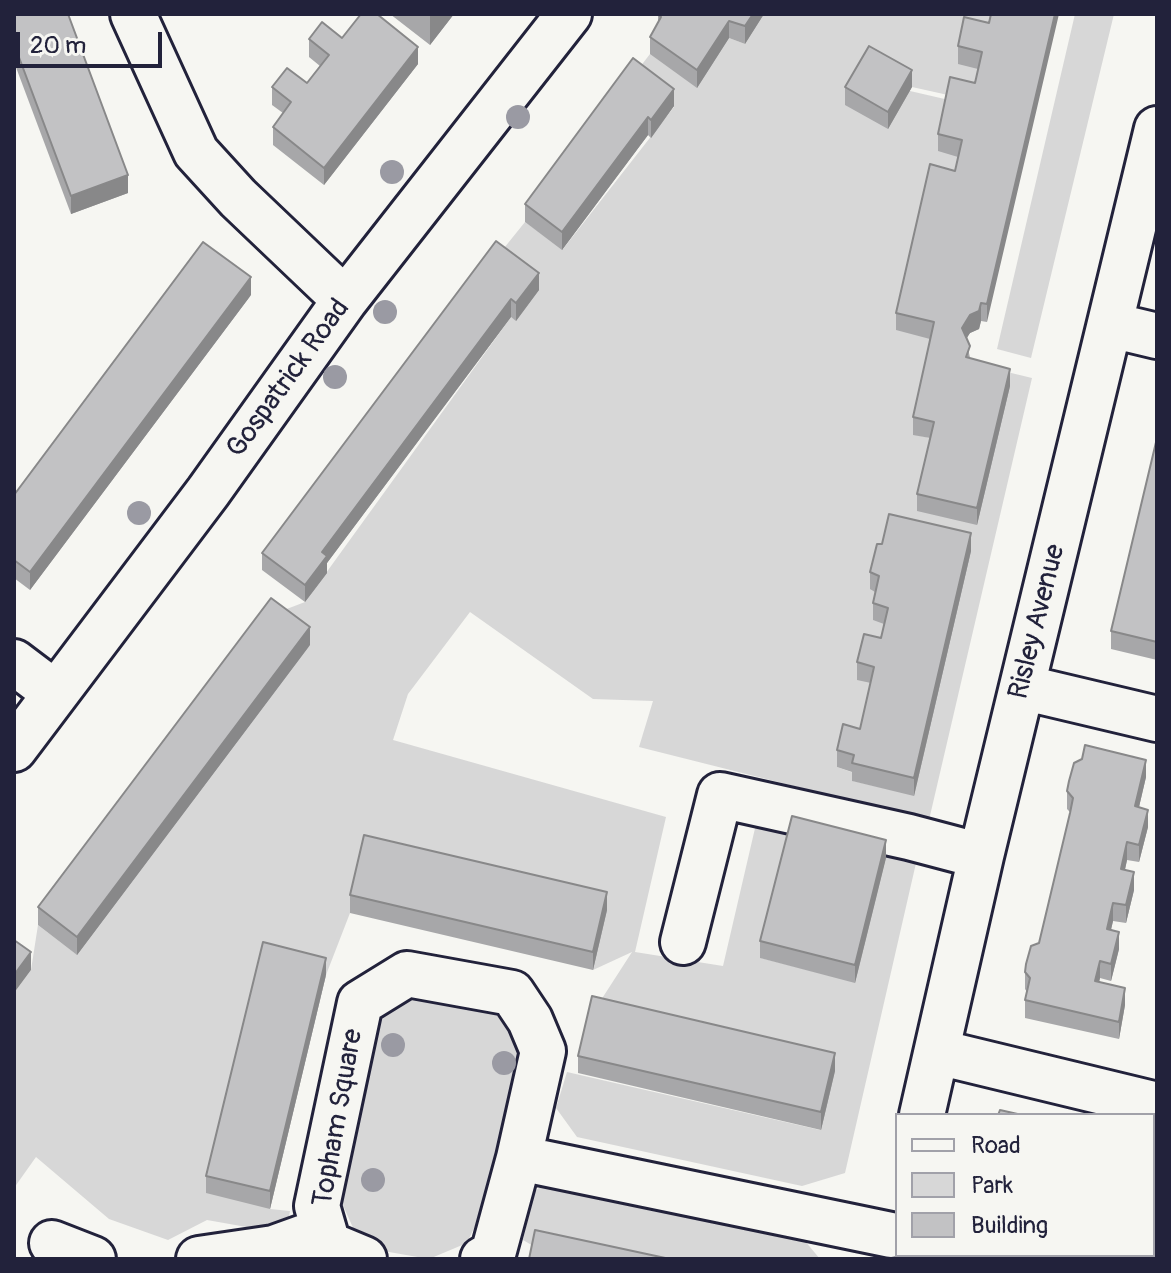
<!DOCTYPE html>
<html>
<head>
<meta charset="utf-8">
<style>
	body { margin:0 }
	#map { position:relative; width:1171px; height:1273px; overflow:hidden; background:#f6f6f2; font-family:Pangolin,sans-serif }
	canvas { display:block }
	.frame { position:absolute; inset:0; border:16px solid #22223b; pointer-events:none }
	.legend { position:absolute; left:895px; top:1113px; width:260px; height:144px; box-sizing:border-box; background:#f6f6f2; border:2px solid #a1a1a9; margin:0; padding:10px 14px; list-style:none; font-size:24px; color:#22223b }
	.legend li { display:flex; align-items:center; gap:16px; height:40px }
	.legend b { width:40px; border:2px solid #a1a1a9 }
	.scale { position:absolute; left:16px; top:32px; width:146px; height:36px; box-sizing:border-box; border:4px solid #22223b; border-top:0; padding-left:10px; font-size:24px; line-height:28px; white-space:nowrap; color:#22223b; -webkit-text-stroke:6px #f6f6f2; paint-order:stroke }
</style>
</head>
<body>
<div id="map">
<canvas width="1171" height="1273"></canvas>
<div class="frame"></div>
<ul class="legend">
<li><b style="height:10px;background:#f6f6f2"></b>Road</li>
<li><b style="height:22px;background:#d7d7d7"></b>Park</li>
<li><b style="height:22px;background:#c2c2c4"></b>Building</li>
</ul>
<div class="scale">20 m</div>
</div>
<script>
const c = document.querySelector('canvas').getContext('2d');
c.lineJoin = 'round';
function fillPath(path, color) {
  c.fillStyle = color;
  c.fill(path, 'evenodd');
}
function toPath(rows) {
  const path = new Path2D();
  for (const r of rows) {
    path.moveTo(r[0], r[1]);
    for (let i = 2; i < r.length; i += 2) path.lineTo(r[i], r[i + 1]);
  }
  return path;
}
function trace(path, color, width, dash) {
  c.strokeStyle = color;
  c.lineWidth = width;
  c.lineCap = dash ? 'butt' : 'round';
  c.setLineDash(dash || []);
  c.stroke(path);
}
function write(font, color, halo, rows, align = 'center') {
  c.font = font + ' Pangolin,sans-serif';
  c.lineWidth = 6;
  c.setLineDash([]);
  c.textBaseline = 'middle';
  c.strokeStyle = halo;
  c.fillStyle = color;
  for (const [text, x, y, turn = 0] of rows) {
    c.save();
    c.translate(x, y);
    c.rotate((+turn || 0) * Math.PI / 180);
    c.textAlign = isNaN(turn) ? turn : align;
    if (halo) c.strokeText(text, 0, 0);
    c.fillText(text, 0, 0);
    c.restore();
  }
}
const green = toPath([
	[764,14,995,14,975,101,912,87,869,64,910,91,949,100,962,158,934,340,913,434,934,439,970,363,1032,378,929,820,639,747,653,701,593,699,470,612,408,694,393,740,666,817,635,952,723,966,756,824,886,843,761,958,855,982,886,858,893,844,919,850,845,1173,802,1186,577,1137,556,1108,567,1072,820,1130,835,1071,592,1014,632,952,593,970,364,854,350,913,326,975,263,960,270,1209,290,1211,286,1234,207,1220,168,1240,109,1219,36,1157,14,1188,14,993,31,970,38,925,76,954,271,615,305,602,511,317,516,320,538,291,496,258,525,222,563,249,674,107,633,76,650,54,729,38,745,44],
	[970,551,914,795,853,781,854,773,837,767,860,747,888,625,879,594],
	[1075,14,1114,14,1031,358,997,349],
	[425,989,496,1009,518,1029,519,1092,500,1173,467,1243,429,1259,372,1249,354,1230,338,1194,369,1033,385,1003],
	[551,1178,800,1235,820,1259,589,1259,535,1247,523,1240,534,1192]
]);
const minor = toPath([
	[133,14,196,152,238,198,345,300],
	[1111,325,1157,336],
	[14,662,55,693],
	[1022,687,1157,719],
	[14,749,208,492,345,300,569,14],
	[683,942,720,795,909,837,981,856],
	[938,1052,1157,1105],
	[922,1115,981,856,1157,129],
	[519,1158,891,1235],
	[52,1243,93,1259],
	[199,1259,274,1248,324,1230],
	[364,1259,328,1244,317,1206,360,1003,407,974,512,993,530,1020,543,1051,519,1158,493,1254,483,1259]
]);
const trees = [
	[518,117],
	[392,172],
	[385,312],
	[335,377],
	[139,513],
	[393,1045],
	[504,1063],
	[373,1180]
];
const wall = toPath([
	[14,14,128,193,71,214,14,62],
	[390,14,454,14,430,45],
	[658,14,764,14,745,44,729,38,697,88,650,54,650,37,658,23],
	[989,23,987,322,981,321,979,329,970,333,966,338,970,358,1010,386,977,525,917,511,917,494,930,438,913,435,913,417,930,339,896,330,896,313,955,171,958,157,938,151,938,134,975,83,978,69,958,64,958,46],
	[342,38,418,64,324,185,273,145,273,127,283,113,272,105,272,87,307,83,320,66,309,57,309,39],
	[633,58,674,106,651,138,648,135,562,250,525,222,525,204],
	[845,87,912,87,888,129,845,105],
	[496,241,539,290,516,321,511,317,327,563,327,573,305,602,262,570,262,553],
	[251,295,30,590,14,578,14,495],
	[1157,438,1157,660,1111,649,1111,631],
	[971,551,914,796,852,781,852,772,837,767,837,750,860,729,871,683,857,680,857,662,881,638,884,624,873,620,873,603,875,592,870,589,870,572],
	[310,645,77,955,38,925,38,907],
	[1146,777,1139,807,1148,827,1139,862,1127,860,1125,870,1134,890,1126,923,1113,921,1111,930,1119,949,1111,981,1100,978,1099,982,1125,1005,1119,1039,1025,1018,1025,1000,1027,992,1025,989,1025,972,1039,943,1070,812,1067,809,1067,791],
	[886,858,855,983,760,958,760,941],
	[350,895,607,910,593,970,350,913],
	[326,975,270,1209,206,1193,206,1176],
	[578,1056,835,1071,821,1130,578,1073],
	[1153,1148,1157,1149,1157,1251,1153,1249]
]);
const shadedWall = toPath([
	[431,14,454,14,430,45,430,15],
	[753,14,764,14,745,44,745,26],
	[1055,14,1059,14,987,322,987,304],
	[729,21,729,38,697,88,697,70],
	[418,47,418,64,324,185,324,168],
	[912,70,912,87,888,129,888,112],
	[674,89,674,106,651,138,651,120],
	[648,117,648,135,562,250,562,232],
	[128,175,128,193,71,214,71,196],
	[539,273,539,290,516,321,516,303],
	[251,277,251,295,30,590,30,572],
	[511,299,511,317,327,563,327,573,305,602,305,585,322,552],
	[981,303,981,321,979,329,970,333,962,346,962,328,970,315],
	[1010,369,1010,386,977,525,977,508],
	[971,533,971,551,914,796,914,778],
	[310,627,310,645,77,955,77,937],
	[1146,760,1146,777,1135,824,1135,806],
	[1148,810,1148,827,1139,862,1139,845],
	[886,840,886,858,855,983,855,965],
	[1127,842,1127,860,1121,887,1121,869],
	[1134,872,1134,890,1126,923,1126,905],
	[607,892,607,910,593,970,593,952],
	[1113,903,1113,921,1107,946,1107,929],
	[1119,932,1119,949,1111,981,1111,964],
	[31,952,31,970,14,993,14,975],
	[326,958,326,975,270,1209,270,1191],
	[1100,961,1100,978,1095,998,1095,981],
	[1125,988,1125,1005,1119,1039,1119,1022],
	[835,1053,835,1071,821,1130,821,1112]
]);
const building = toPath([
	[14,14,68,14,128,175,71,196,14,44,14,14],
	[361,14,377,14,418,47,324,168,273,127,291,102,272,87,287,68,307,83,329,55,309,39,322,22,342,38,361,14],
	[658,14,753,14,745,26,729,21,697,70,650,37,661,17,658,14],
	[991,14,1055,14,987,304,981,303,979,311,970,315,962,328,970,346,966,357,1010,369,977,508,917,494,934,422,913,417,934,322,896,313,930,164,955,171,962,140,938,134,950,77,975,83,982,52,958,46,964,17,989,23,991,14],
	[869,46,912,70,888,112,845,87,869,46],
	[633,58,674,89,651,120,648,117,562,232,525,204,633,58],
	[496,241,539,273,516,303,511,299,322,552,327,556,305,585,262,553,496,241],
	[203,242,251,277,30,572,14,560,14,495,203,242],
	[1157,438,1157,642,1111,631,1157,438],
	[889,514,971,533,914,778,852,763,854,755,837,750,843,724,860,729,874,667,857,662,864,634,881,638,888,608,873,603,879,576,870,572,877,544,882,544,889,514],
	[271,598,310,627,77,937,38,907,271,598],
	[1085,745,1146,760,1135,806,1148,810,1139,845,1127,842,1121,869,1134,872,1126,905,1113,903,1107,929,1119,932,1111,964,1100,961,1095,981,1125,988,1119,1022,1025,1000,1030,978,1025,972,1026,964,1031,946,1039,943,1070,813,1073,798,1067,791,1069,781,1074,763,1082,759,1085,745],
	[792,816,886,840,855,965,760,941,792,816],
	[364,835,607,892,593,952,350,895,364,835],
	[14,940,31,952,14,975,14,940],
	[263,942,326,958,270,1191,206,1176,263,942],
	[592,996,835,1053,821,1112,578,1056,592,996],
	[1000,1110,1022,1115,998,1115,1000,1110],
	[1153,1148,1157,1149,1157,1233,1153,1232,1153,1148],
	[535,1230,670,1259,529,1259,535,1230],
	[966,1255,1040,1255,1039,1259,965,1259,966,1255]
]);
const streetNames = [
	["Gospatrick Road",289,379,-54],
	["Risley Avenue",1038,622,-76],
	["Topham Square",339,1118,-80]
];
fillPath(green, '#d7d7d7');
trace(minor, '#22223b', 50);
trace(minor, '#f6f6f2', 44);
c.fillStyle = '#9a9aa3';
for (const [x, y] of trees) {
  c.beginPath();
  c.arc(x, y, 12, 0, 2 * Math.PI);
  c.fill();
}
fillPath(wall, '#a7a7a9');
fillPath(shadedWall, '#888889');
fillPath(building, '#c2c2c4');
trace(building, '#888889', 2);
write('28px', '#22223b', '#f6f6f2', streetNames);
</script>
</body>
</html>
